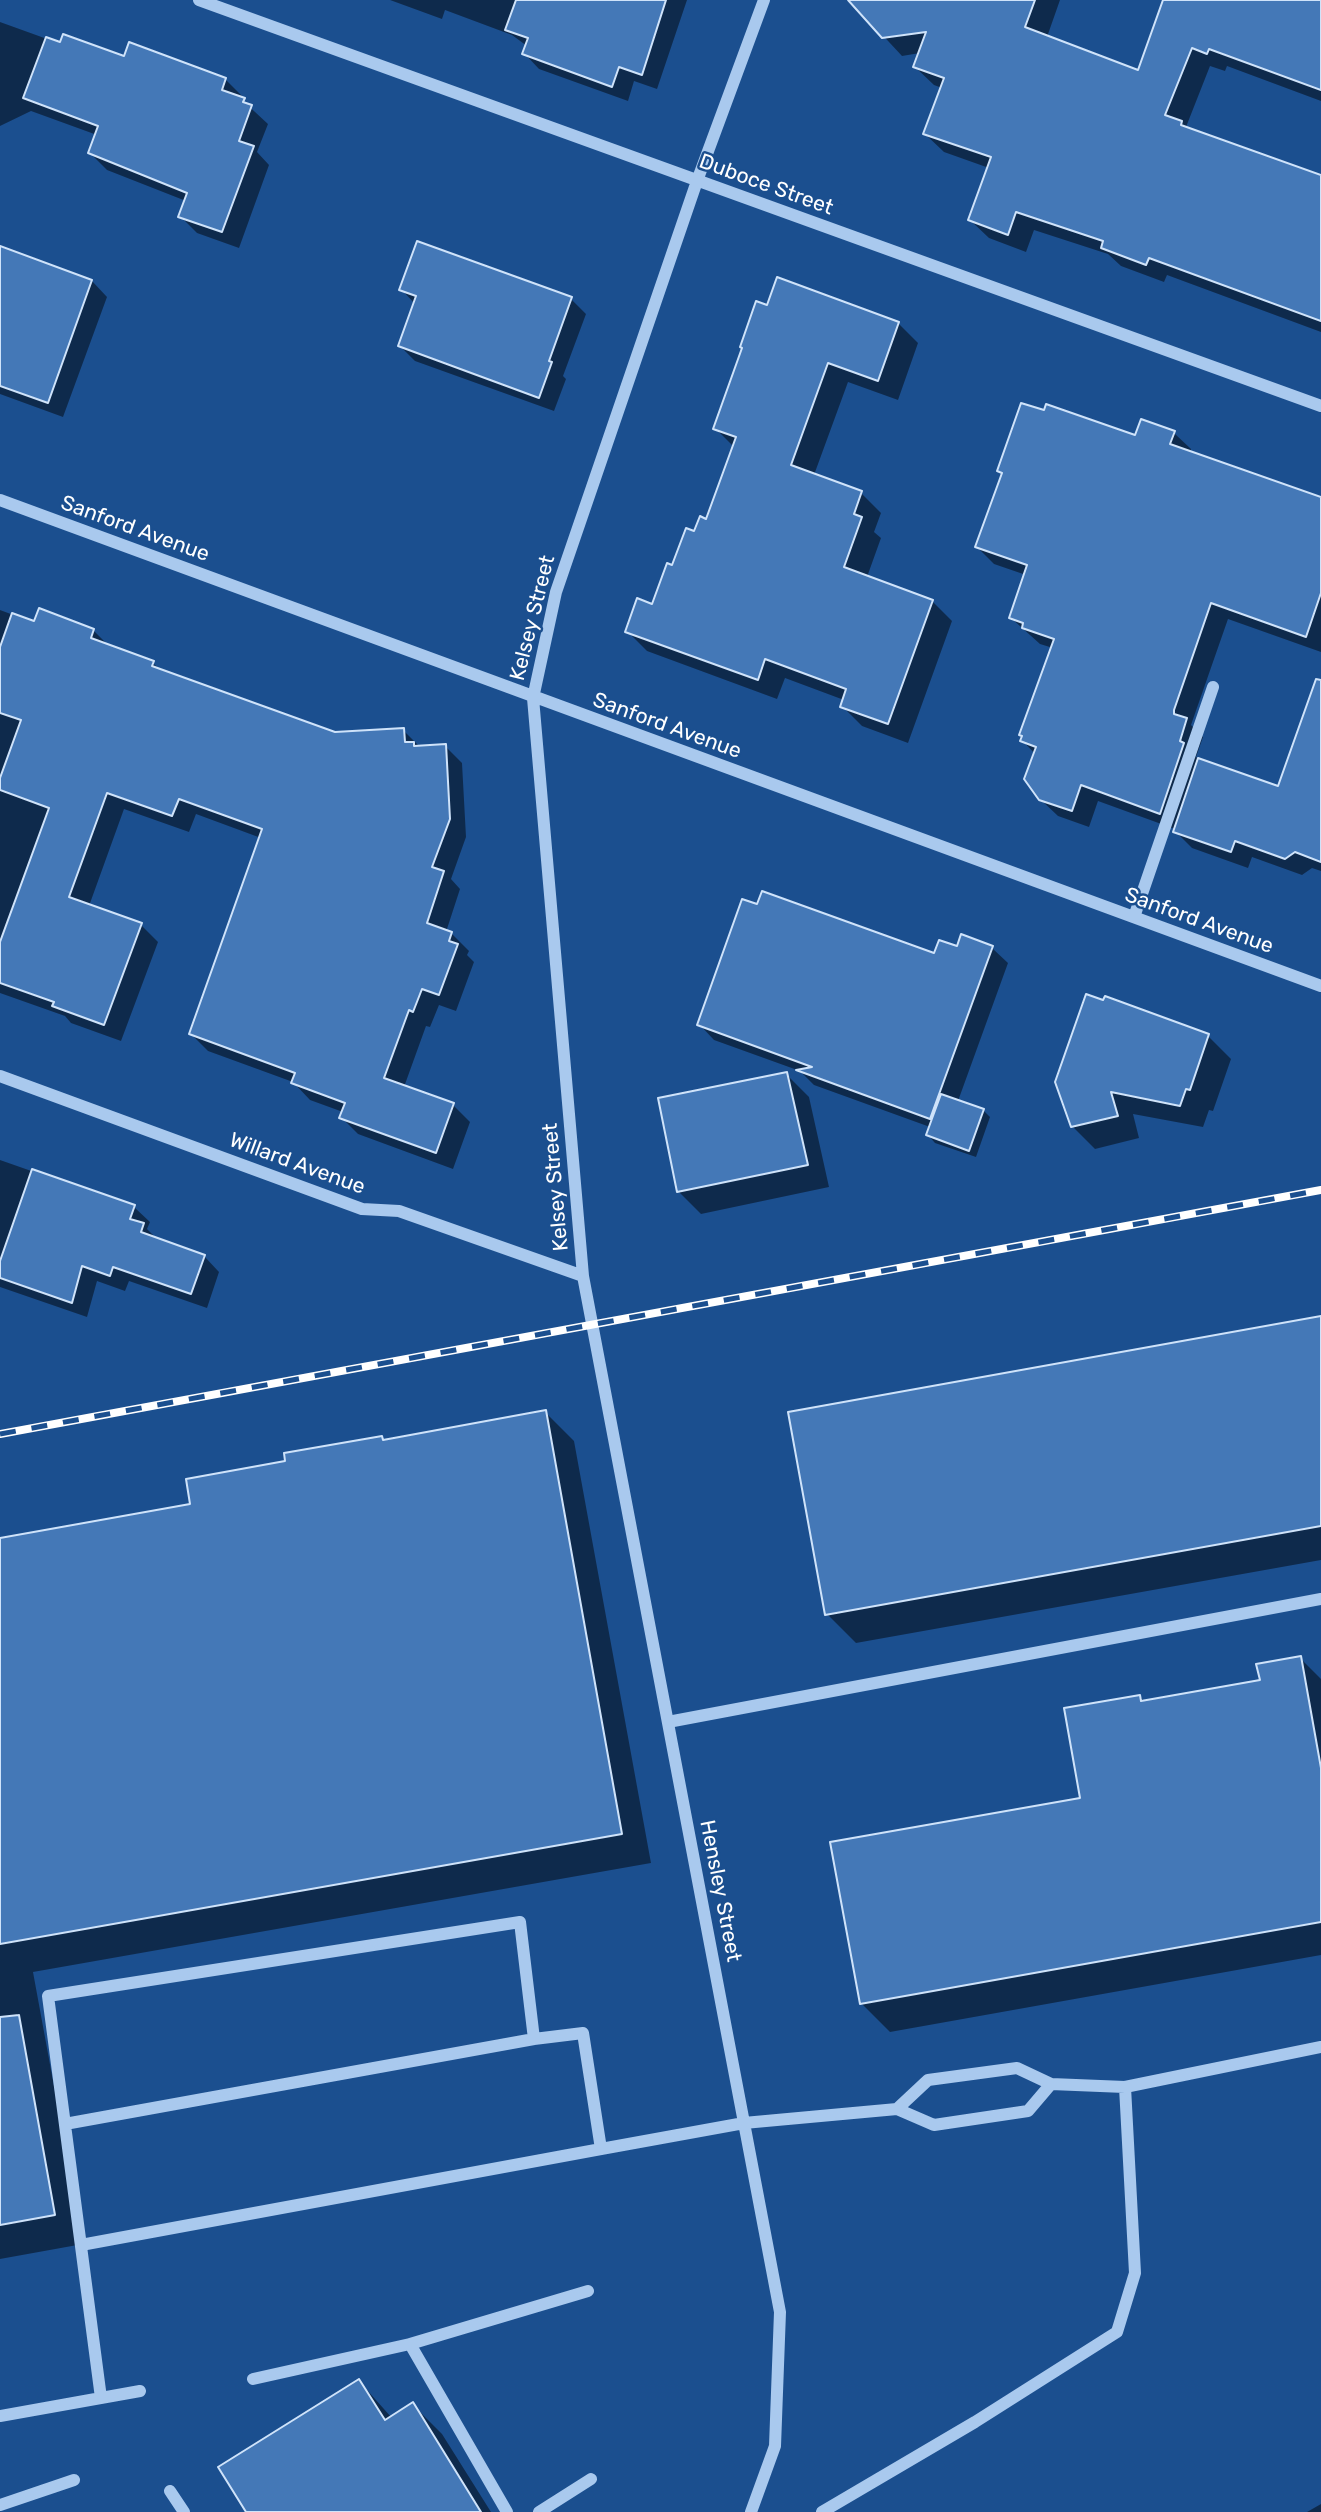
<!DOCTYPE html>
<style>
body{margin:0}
canvas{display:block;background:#1b4f8f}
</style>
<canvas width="1321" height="2512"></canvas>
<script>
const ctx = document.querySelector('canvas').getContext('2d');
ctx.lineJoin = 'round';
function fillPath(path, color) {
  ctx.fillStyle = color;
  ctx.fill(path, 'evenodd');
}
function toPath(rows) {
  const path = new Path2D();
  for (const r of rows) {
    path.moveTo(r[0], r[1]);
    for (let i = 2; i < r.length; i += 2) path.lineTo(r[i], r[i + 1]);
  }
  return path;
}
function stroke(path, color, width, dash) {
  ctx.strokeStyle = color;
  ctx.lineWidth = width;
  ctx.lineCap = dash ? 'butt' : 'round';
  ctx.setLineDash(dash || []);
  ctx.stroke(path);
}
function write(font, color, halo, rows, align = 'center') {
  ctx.font = font + ' Rubik,sans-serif';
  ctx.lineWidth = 5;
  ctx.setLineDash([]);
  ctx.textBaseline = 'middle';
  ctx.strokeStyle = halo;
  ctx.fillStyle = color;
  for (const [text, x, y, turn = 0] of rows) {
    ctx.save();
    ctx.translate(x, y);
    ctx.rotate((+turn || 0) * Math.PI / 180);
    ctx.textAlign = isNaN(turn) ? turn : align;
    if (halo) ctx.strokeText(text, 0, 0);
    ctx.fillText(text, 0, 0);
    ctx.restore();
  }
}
const shadow = toPath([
 [390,0,687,0,657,89,634,81,628,101,539,69,524,53,527,46,512,35,445,10,442,19],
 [850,0,1060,0,1047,37,1139,72,1165,0,1321,0,1321,101,1227,66,1225,71,1210,66,1186,127,1321,177,1321,332,1167,275,1164,282,1121,266,1108,254,1034,230,1026,252,989,238,970,220,989,168,944,152,925,134,942,88,934,85,915,67,920,53,902,56],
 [0,22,61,44,225,79,242,96,241,99,268,124,257,152,269,165,239,248,197,233,180,216,186,201,107,170,90,153,97,135,31,111,0,126],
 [418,243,571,299,586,314,563,376,566,379,554,411,415,361,400,346,415,304,401,289],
 [30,259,92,281,107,297,63,417,0,394,0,291],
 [768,307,898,323,918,343,898,400,848,382,814,475,861,493,881,513,874,532,881,538,867,577,932,601,952,621,908,743,862,726,842,706,844,700,785,678,777,699,647,651,627,631,653,606,674,567,695,533,707,521,734,447,715,428],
 [1174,433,1191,449,1190,453,1321,499,1321,652,1228,619,1191,725,1203,737,1196,757,1200,761,1279,789,1321,686,1321,871,1312,868,1302,875,1252,857,1248,868,1192,848,1175,831,1175,829,1098,801,1089,827,1058,816,1040,799,1035,754,1022,740,1053,648,1040,644,1011,618,1026,575,994,564,977,547,1003,475,999,471,1136,437],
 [0,610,35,623,93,630,111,648,153,663,160,670,335,733,403,730,420,747,445,746,462,763,466,837,451,879,460,889,446,932,452,934,469,951,467,955,474,962,456,1011,439,1005,430,1027,426,1026,404,1087,453,1105,470,1122,453,1169,358,1134,341,1117,343,1112,310,1100,293,1082,208,1051,191,1034,261,838,196,814,189,832,124,809,89,906,141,925,158,942,121,1041,71,1023,65,1016,0,993],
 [992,948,1008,963,958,1101,983,1110,990,1117,976,1157,935,1143,928,1135,930,1127,814,1085,800,1071,714,1040,699,1024,958,949],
 [1106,998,1208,1036,1231,1059,1213,1111,1209,1110,1203,1127,1133,1114,1139,1138,1095,1149,1072,1126],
 [786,1074,809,1097,829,1187,701,1214,678,1191],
 [0,1160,134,1207,150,1222,147,1229,159,1241,204,1256,219,1272,207,1308,129,1281,125,1291,97,1281,87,1317,0,1287],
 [1321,1318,1321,1560,856,1643,827,1614],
 [545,1412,574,1441,651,1863,33,1972,83,2244,0,2259,0,1540,192,1506,381,1438,384,1441],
 [1300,1658,1321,1679,1321,1955,890,2032,861,2003,1082,1799,1140,1697,1145,1702,1262,1681],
 [359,2381,392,2418,413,2405,442,2434,491,2512,248,2512],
 [1321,2504,1321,2512,1307,2512]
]);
const building = toPath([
 [516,0,666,0,642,75,619,67,612,87,522,54,528,38,505,30,516,0],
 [848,0,1035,0,1025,27,1138,70,1163,0,1321,0,1321,90,1209,49,1207,54,1192,48,1165,115,1182,121,1181,125,1321,175,1321,321,1149,258,1146,265,1101,248,1103,241,1016,212,1008,235,968,220,991,157,923,134,944,78,913,67,926,32,882,38,848,0],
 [63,34,124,56,129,42,226,78,222,90,245,98,243,102,252,105,239,141,254,146,222,232,178,217,187,193,88,153,98,126,23,98,46,37,60,42,63,34],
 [417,241,572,297,549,361,552,362,539,398,398,346,416,296,399,290,417,241],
 [0,246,92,280,48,403,0,386,0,246],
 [777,277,899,322,878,381,828,363,791,465,862,491,854,514,862,517,844,567,933,600,888,724,840,707,846,689,765,659,758,680,625,632,637,598,652,604,667,563,672,565,686,528,694,531,700,516,706,519,736,437,713,429,742,348,740,347,756,301,767,305,777,277],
 [1021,403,1044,410,1046,404,1135,435,1141,419,1175,431,1170,444,1321,497,1321,593,1306,637,1211,603,1174,710,1174,714,1187,718,1180,741,1184,743,1160,814,1081,785,1072,811,1039,800,1024,779,1036,747,1020,741,1022,736,1019,735,1054,639,1022,628,1023,623,1009,618,1027,565,975,547,1002,473,997,471,1021,403],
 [39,608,94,629,91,638,154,661,152,666,335,732,404,728,405,742,414,742,414,746,446,744,450,819,432,867,444,871,427,923,452,932,449,941,458,944,439,995,422,989,413,1012,409,1010,384,1078,454,1103,436,1153,339,1118,345,1103,291,1083,295,1073,189,1034,262,829,179,799,172,816,107,793,69,897,142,923,104,1025,52,1006,54,1002,0,983,0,942,49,808,0,790,0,778,21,720,0,713,0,647,12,613,34,621,39,608],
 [1316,679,1321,680,1321,862,1295,852,1285,859,1235,841,1231,852,1173,832,1198,758,1278,786,1316,679],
 [762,891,934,953,939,940,957,946,961,934,993,946,930,1119,796,1070,812,1067,697,1025,742,899,757,904,762,891],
 [1086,994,1103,1000,1105,996,1209,1034,1190,1090,1186,1089,1180,1106,1111,1092,1118,1116,1071,1127,1055,1082,1086,994],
 [787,1072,808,1165,677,1192,658,1098,787,1072],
 [941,1094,984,1109,969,1151,926,1135,941,1094],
 [32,1169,135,1205,130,1219,144,1223,141,1232,205,1255,191,1294,113,1267,110,1276,82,1266,72,1303,0,1278,0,1261,32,1169],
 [1321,1316,1321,1526,825,1615,788,1412,1321,1316],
 [546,1410,622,1834,0,1944,0,1538,190,1504,186,1479,285,1461,284,1453,382,1436,383,1440,546,1410],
 [1301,1656,1321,1768,1321,1922,860,2004,830,1842,1080,1798,1064,1708,1140,1695,1141,1701,1260,1680,1256,1664,1301,1656],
 [19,2015,55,2215,0,2225,0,2017,19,2015],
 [359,2379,385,2420,413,2402,481,2512,246,2512,218,2467,359,2379]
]);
const minor = toPath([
 [199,0,1321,406],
 [0,500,1321,986],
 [1134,917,1213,687],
 [0,1076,362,1209,399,1211,583,1276],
 [668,1722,1321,1599],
 [1051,2084,1125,2087,1321,2047],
 [65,2124,534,2039],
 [601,2149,744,2123,897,2109,934,2125,1028,2111,1051,2084,1017,2068,928,2080,897,2109],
 [81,2245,601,2149,583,2033,534,2039,520,1922,48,1996,101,2398],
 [253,2379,410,2344],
 [0,2416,140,2391],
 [170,2491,184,2512],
 [0,2505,74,2480],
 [507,2512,410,2344,588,2291],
 [539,2512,591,2479],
 [751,2512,775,2446,780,2312,583,1276,533,698,556,592,697,181,764,0],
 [822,2512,975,2422,1117,2332,1135,2273,1125,2087]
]);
const rail = toPath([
 [0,1434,1321,1190]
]);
const streetNames = [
 ["Duboce Street",766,185,20],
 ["Sanford Avenue",135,529,20],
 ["Kelsey Street",533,618,-76],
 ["Sanford Avenue",667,726,20],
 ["Sanford Avenue",1199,921,20],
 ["Willard Avenue",297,1164,20],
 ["Kelsey Street",556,1187,-95],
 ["Hensley Street",720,1891,79]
];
fillPath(shadow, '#0007');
fillPath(building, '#4478b7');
stroke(building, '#cfe3fa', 2);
stroke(minor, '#a9c9ee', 12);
stroke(rail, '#fff', 8);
stroke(rail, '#1b4f8f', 5, [16]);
write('21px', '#fff', '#1b4f8f', streetNames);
</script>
